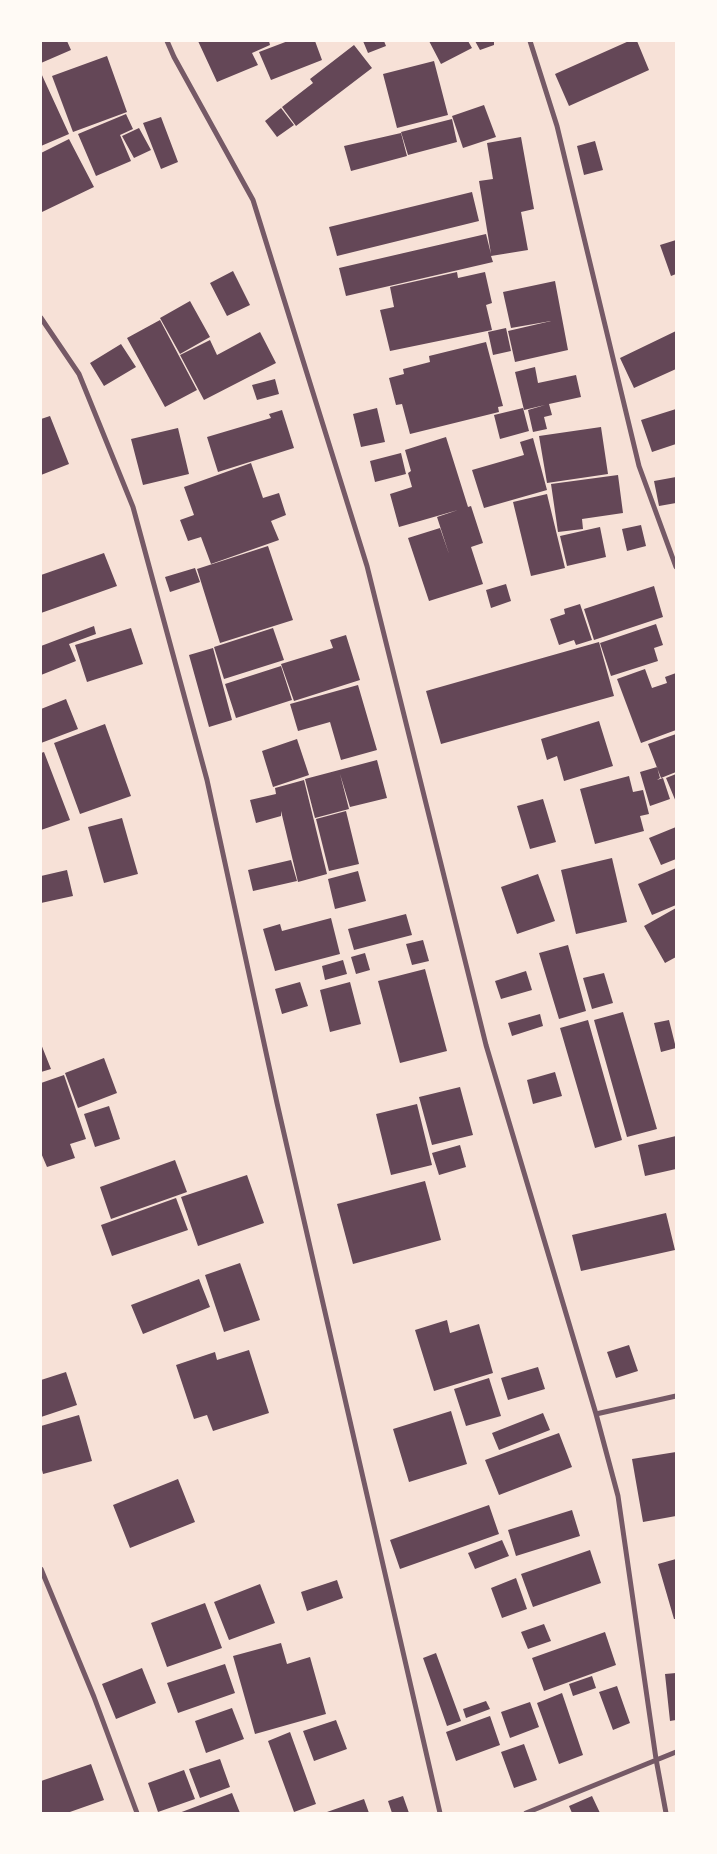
<!DOCTYPE html>
<style>
body{margin:0}
#map{position:relative;width:717px;height:1854px;overflow:hidden;background:#f7e1d7;font-family:Quicksand,sans-serif}
canvas{display:block}
.frame{position:absolute;inset:0;border:42px solid #fffaf5;pointer-events:none}
</style>
<div id="map">
<canvas width="717" height="1854"></canvas>
<div class="frame"></div>
</div>
<script>
const ctx = document.querySelector('canvas').getContext('2d');
ctx.lineJoin = 'round';
function fillPath(path, color) {
  ctx.fillStyle = color;
  ctx.fill(path, 'evenodd');
}
function toPath(rows) {
  const path = new Path2D();
  for (const r of rows) {
    path.moveTo(r[0], r[1]);
    for (let i = 2; i < r.length; i += 2) path.lineTo(r[i], r[i + 1]);
  }
  return path;
}
function stroke(path, color, width, dash) {
  ctx.strokeStyle = color;
  ctx.lineWidth = width;
  ctx.lineCap = dash ? 'butt' : 'round';
  ctx.setLineDash(dash || []);
  ctx.stroke(path);
}
const building = toPath([
 [41,41,67,41,71,50,41,63],
 [198,41,269,41,270,45,252,53,258,65,217,82],
 [288,41,315,41,322,60,271,80,259,52],
 [363,41,384,41,386,46,368,53],
 [429,41,468,41,472,48,441,64],
 [475,41,494,41,494,45,480,50],
 [629,41,637,41,649,70,569,106,555,74],
 [354,45,372,68,296,126,282,107,313,83,310,79],
 [107,56,127,112,73,132,52,76],
 [434,61,448,115,397,128,383,74],
 [41,73,69,134,41,146],
 [484,105,496,137,463,148,452,116],
 [281,108,294,125,277,137,265,121],
 [126,114,133,129,120,135,131,161,96,176,78,134],
 [161,117,178,162,161,169,143,123],
 [452,119,457,142,408,155,401,132],
 [139,128,151,150,134,158,122,136],
 [401,133,407,156,351,171,344,146],
 [521,137,534,209,521,212,528,250,491,256,493,262,346,296,339,268,486,234,491,254,479,181,493,179,487,143],
 [69,139,94,187,42,212,41,153],
 [595,141,603,170,584,175,577,146],
 [472,192,479,221,337,256,329,227],
 [676,240,676,274,671,276,660,245],
 [233,271,250,305,227,316,210,283],
 [457,272,458,278,485,272,492,303,486,305,492,330,390,351,380,310,394,307,390,287],
 [555,281,568,350,515,362,508,331,551,321,511,328,503,292],
 [190,301,210,337,180,354,160,318],
 [160,320,197,390,165,407,127,338],
 [506,328,511,351,493,355,488,332],
 [676,331,676,369,634,388,620,358],
 [260,332,276,363,204,400,180,355,210,340,217,355],
 [486,342,503,406,498,407,499,412,410,434,402,404,396,405,389,378,404,374,403,369,430,362,429,356],
 [121,344,136,367,104,386,90,363],
 [535,367,538,383,576,375,581,397,549,404,552,415,544,417,547,429,533,432,528,410,545,405,524,410,515,372],
 [275,379,279,394,257,400,252,385],
 [377,408,385,442,361,447,353,414],
 [523,408,529,431,500,439,494,415],
 [676,409,676,444,652,452,641,420],
 [282,410,294,448,218,472,207,437,271,418,269,414],
 [50,416,69,464,41,475,41,419],
 [601,427,608,474,547,483,539,436],
 [178,428,189,474,143,485,131,439],
 [446,437,468,507,471,506,483,543,471,547,483,584,429,601,408,538,440,528,449,554,437,517,458,510,399,527,390,494,412,487,408,473,411,471,405,450],
 [533,438,547,490,484,508,472,470,524,455,520,442],
 [401,453,406,474,375,482,370,461],
 [251,463,263,498,279,493,286,515,271,521,279,540,211,564,201,537,188,541,180,520,194,515,184,487],
 [618,475,623,513,582,519,583,529,558,532,551,484],
 [676,477,676,503,659,506,654,481],
 [547,494,565,568,531,576,513,502],
 [641,525,646,546,627,551,622,529],
 [600,527,606,557,567,566,560,536],
 [268,546,293,620,220,643,197,569],
 [104,553,117,586,41,613,41,575],
 [195,568,200,582,170,592,165,577],
 [506,584,511,601,491,608,486,590],
 [654,586,663,617,594,640,584,609],
 [580,604,592,640,576,645,574,640,559,645,550,619,565,614,564,609],
 [656,624,663,645,654,648,658,661,611,676,600,643],
 [94,626,96,634,69,644,76,661,41,675,41,646],
 [131,628,143,664,87,682,75,645],
 [273,628,284,660,224,679,214,647],
 [346,635,360,680,294,701,281,664,333,648,330,640],
 [599,642,614,696,441,744,426,691],
 [213,648,232,720,209,727,189,655],
 [281,666,292,700,236,718,225,684],
 [645,669,652,688,667,683,665,677,676,673,676,730,641,743,617,679],
 [358,685,377,750,341,760,330,722,298,731,290,704],
 [66,699,78,729,41,743,41,709],
 [599,721,613,766,564,781,557,756,547,760,541,739],
 [105,724,131,796,80,814,54,743],
 [676,734,676,772,661,778,648,744],
 [297,739,309,775,273,787,262,751],
 [44,752,70,820,41,830,41,753],
 [377,760,387,798,350,807,340,774,349,809,315,818,305,779],
 [657,767,660,778,657,780,663,778,670,799,650,806,640,772],
 [676,774,676,802,666,778],
 [629,776,633,792,643,790,649,814,640,816,644,831,595,844,580,789],
 [304,780,327,874,298,882,281,811,281,816,256,823,250,800,276,794,275,788],
 [543,799,556,842,530,849,517,806],
 [346,811,359,864,329,871,316,819],
 [122,818,138,874,104,883,88,827],
 [676,827,676,859,661,865,649,838],
 [612,858,627,922,576,934,561,870],
 [291,860,297,881,253,891,248,870],
 [676,868,676,905,652,915,638,884],
 [67,870,73,896,41,903,41,876],
 [358,871,366,901,335,909,328,879],
 [538,874,555,921,517,934,501,887],
 [676,908,676,957,665,963,644,926],
 [406,914,412,935,354,950,348,929],
 [331,918,340,954,275,971,263,929,280,924,282,931],
 [423,940,429,961,412,965,406,944],
 [568,945,586,1011,559,1019,539,953],
 [365,953,370,970,356,974,351,957],
 [343,960,347,974,325,980,322,966],
 [425,969,447,1051,400,1063,378,981],
 [526,971,532,990,501,999,495,981],
 [604,973,613,1003,592,1009,583,978],
 [300,982,308,1006,282,1014,275,989],
 [350,982,361,1024,330,1032,320,990],
 [623,1012,657,1129,627,1137,594,1020],
 [540,1014,543,1026,512,1036,508,1023],
 [588,1020,622,1140,595,1148,560,1028],
 [669,1020,676,1048,661,1052,654,1023],
 [41,1044,51,1069,41,1072],
 [104,1058,117,1093,78,1108,65,1073],
 [555,1072,562,1096,533,1104,527,1080],
 [64,1075,86,1139,70,1144,75,1158,47,1167,41,1153,41,1083],
 [460,1087,473,1135,432,1145,419,1097],
 [417,1104,432,1165,391,1175,376,1114],
 [109,1106,120,1139,95,1147,84,1114],
 [676,1136,676,1169,645,1176,638,1145],
 [460,1145,466,1167,439,1175,432,1153],
 [175,1160,187,1192,111,1219,100,1187],
 [247,1175,264,1223,198,1246,181,1197],
 [425,1181,441,1240,353,1264,337,1204],
 [176,1198,188,1230,112,1256,101,1225],
 [666,1213,675,1250,581,1271,572,1235],
 [240,1263,260,1320,224,1332,205,1275],
 [199,1279,210,1307,143,1334,131,1305],
 [447,1320,450,1333,479,1324,493,1373,434,1391,415,1330],
 [629,1345,638,1371,616,1378,607,1352],
 [249,1350,269,1413,213,1431,207,1415,194,1419,176,1365,215,1352,217,1360],
 [538,1367,545,1389,508,1400,501,1378],
 [66,1372,77,1405,41,1417,41,1380],
 [489,1378,501,1416,466,1426,454,1389],
 [451,1411,467,1464,409,1482,393,1429],
 [543,1413,550,1430,499,1450,492,1433],
 [79,1415,92,1461,43,1474,41,1466,41,1426],
 [559,1433,572,1467,499,1495,485,1460],
 [676,1452,676,1516,643,1522,632,1459],
 [178,1479,195,1522,130,1548,113,1505],
 [489,1505,499,1534,400,1569,390,1540],
 [572,1510,580,1536,516,1556,508,1530],
 [502,1540,509,1556,475,1569,468,1553],
 [590,1550,601,1583,533,1607,521,1574],
 [676,1559,676,1619,674,1619,658,1564],
 [516,1578,527,1609,502,1618,491,1588],
 [337,1580,343,1598,307,1611,301,1592],
 [260,1584,275,1623,229,1640,214,1602],
 [205,1603,222,1648,167,1667,151,1623],
 [544,1624,551,1641,528,1649,521,1632],
 [605,1632,616,1665,544,1691,532,1658],
 [281,1643,287,1664,310,1657,326,1714,255,1734,233,1656],
 [436,1653,461,1721,447,1726,423,1658],
 [225,1664,235,1693,178,1713,167,1683],
 [142,1668,156,1703,116,1719,102,1684],
 [676,1673,676,1720,670,1721,665,1674],
 [592,1676,596,1688,573,1696,569,1684],
 [617,1686,630,1723,613,1730,599,1692],
 [562,1693,583,1755,559,1764,537,1703],
 [486,1701,490,1709,466,1718,463,1709],
 [530,1702,539,1727,510,1738,501,1712],
 [232,1708,244,1739,206,1753,195,1721],
 [490,1716,500,1745,456,1761,446,1732],
 [336,1720,347,1749,314,1761,303,1731],
 [290,1732,316,1804,294,1812,268,1741],
 [524,1744,537,1780,514,1788,501,1752],
 [220,1759,230,1787,200,1798,189,1769],
 [91,1764,104,1800,67,1813,41,1813,41,1781],
 [184,1770,195,1799,158,1812,148,1783],
 [232,1793,240,1813,179,1813],
 [403,1796,409,1813,392,1813,388,1801],
 [592,1796,600,1813,572,1813,569,1806],
 [364,1799,369,1813,327,1813,327,1812]
]);
const minor = toPath([
 [167,41,174,57,253,200,367,566,486,1045,596,1414,618,1496,656,1759,666,1813],
 [530,41,557,126,639,466,676,567],
 [41,318,79,374,133,507,207,780,277,1103,440,1813],
 [596,1414,676,1396],
 [41,1569,94,1697,137,1813],
 [526,1813,676,1752]
]);
fillPath(building, '#644757');
stroke(minor, '#755966', 5);
</script>
